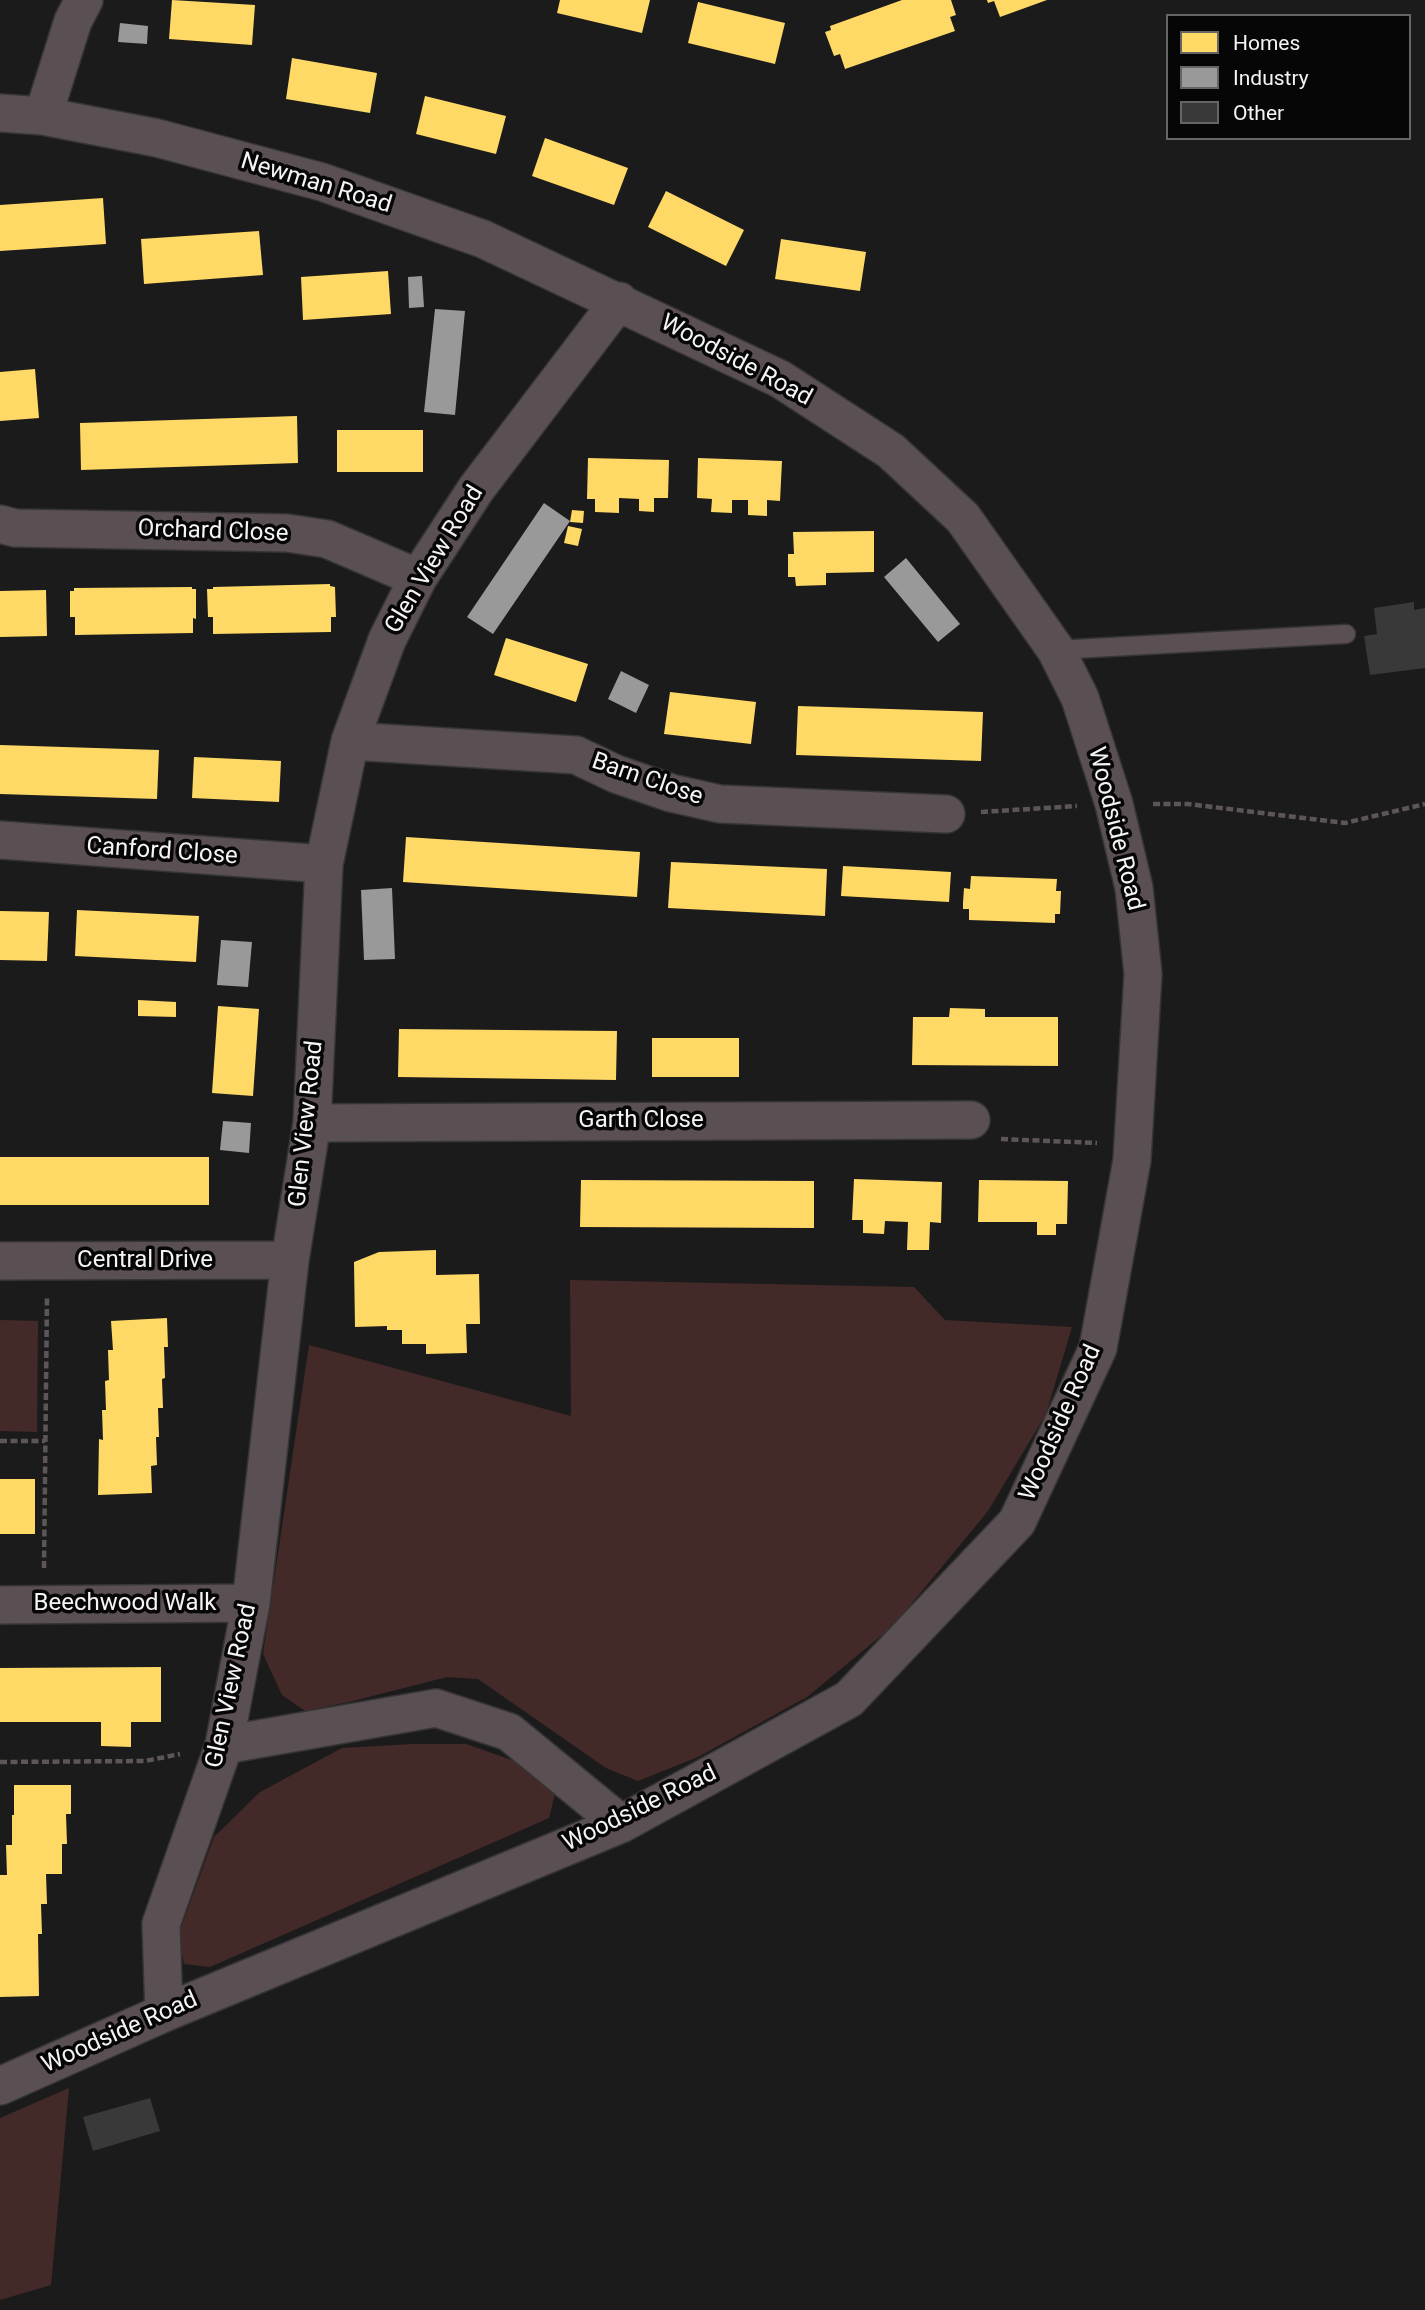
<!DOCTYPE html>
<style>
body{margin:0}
#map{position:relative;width:1425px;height:2310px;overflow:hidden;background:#1c1b1c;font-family:Roboto,sans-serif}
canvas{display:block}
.legend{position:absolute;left:1166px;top:14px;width:245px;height:126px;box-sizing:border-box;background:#070606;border:2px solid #666565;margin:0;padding:9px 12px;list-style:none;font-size:21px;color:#f5f3f4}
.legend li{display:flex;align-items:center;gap:14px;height:35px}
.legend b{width:35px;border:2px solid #666565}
</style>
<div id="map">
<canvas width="1425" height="2310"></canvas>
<ul class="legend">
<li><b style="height:19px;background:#ffd966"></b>Homes</li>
<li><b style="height:19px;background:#999"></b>Industry</li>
<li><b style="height:19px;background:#3a393a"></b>Other</li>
</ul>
</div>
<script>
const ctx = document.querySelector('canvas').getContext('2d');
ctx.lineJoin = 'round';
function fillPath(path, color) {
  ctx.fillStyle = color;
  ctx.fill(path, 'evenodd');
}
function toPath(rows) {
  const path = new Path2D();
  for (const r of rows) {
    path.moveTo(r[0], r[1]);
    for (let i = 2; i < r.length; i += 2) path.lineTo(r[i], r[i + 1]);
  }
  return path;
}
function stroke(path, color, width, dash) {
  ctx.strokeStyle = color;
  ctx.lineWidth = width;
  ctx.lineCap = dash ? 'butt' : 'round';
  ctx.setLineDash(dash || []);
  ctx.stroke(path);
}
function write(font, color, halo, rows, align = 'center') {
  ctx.font = font + ' Roboto,sans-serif';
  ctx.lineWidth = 7;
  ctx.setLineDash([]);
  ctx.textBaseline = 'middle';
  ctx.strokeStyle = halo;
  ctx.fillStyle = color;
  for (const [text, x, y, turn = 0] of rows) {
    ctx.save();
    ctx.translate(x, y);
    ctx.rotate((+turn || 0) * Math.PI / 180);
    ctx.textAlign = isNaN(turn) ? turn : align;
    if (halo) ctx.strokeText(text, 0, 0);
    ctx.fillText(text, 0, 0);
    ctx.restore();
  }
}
const green = toPath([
 [570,1280,914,1287,945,1320,1072,1327,1046,1414,988,1511,894,1625,807,1697,698,1757,638,1781,606,1768,478,1679,447,1677,349,1702,305,1711,282,1695,263,1654,309,1345,571,1416],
 [0,1320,38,1321,37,1432,0,1431],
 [413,1744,466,1744,526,1765,555,1794,549,1818,210,1967,184,1964,178,1936,214,1837,260,1792,342,1748],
 [69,2088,51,2285,0,2300,0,2118]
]);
const homes = toPath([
 [172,0,255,5,252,45,169,39],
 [560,0,650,0,642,33,557,13],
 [902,0,951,0,956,15,950,17,955,31,845,69,840,54,834,56,825,32,831,30,830,26],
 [987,0,1047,0,1000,17,994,1,988,3],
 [698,2,785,23,775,64,688,43],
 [292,58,377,73,370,113,286,99],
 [425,96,506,116,496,154,416,134],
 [545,138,628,168,614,205,532,176],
 [666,191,744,230,726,266,648,227],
 [103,198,106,244,0,251,0,205],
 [259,231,263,275,144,284,141,239],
 [781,239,866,252,860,291,775,279],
 [388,271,391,314,303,320,301,277],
 [35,369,39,418,0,421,0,372],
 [297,416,298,463,81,470,80,423],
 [337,430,423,430,423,472,337,472],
 [588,458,669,460,668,498,654,498,654,512,639,511,639,499,619,498,619,513,595,512,595,499,587,499],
 [698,458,782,461,780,501,767,500,767,516,748,515,748,500,732,500,732,513,711,512,712,499,697,498],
 [572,510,584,511,583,523,570,522],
 [568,526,582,529,578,546,564,543],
 [874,531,874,572,826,573,826,585,796,586,795,577,788,577,788,554,794,554,793,532],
 [330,584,330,586,335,587,336,617,331,617,331,632,213,634,213,617,208,617,207,589,213,589,213,587],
 [192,587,192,589,196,589,196,619,193,618,193,633,75,635,75,617,70,617,70,591,74,591,74,588],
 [46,590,47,636,0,637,0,591],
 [506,638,588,664,576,702,494,675],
 [670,692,756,702,751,744,664,734],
 [798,706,983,712,981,761,796,755],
 [0,745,159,750,157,799,0,794],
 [194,757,281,761,279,802,192,798],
 [406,837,640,852,637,897,403,882],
 [671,862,827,869,825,916,668,908],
 [843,866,951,872,949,902,841,896],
 [971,876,1057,879,1056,891,1061,891,1060,914,1055,914,1055,923,969,920,969,909,963,909,963,903,964,888,970,889],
 [77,910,199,916,196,962,75,956],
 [0,911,49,912,47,961,0,960],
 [138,1000,176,1002,176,1017,138,1016],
 [218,1006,259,1009,253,1096,212,1093],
 [950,1008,985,1009,985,1017,1058,1017,1058,1066,912,1065,913,1017,949,1017],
 [399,1029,617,1031,616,1080,398,1077],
 [652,1038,739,1038,739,1077,652,1077],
 [0,1157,209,1157,209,1205,0,1205],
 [854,1179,942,1182,941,1223,930,1222,929,1250,907,1250,908,1222,885,1221,884,1234,863,1233,863,1220,852,1220],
 [581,1180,814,1181,814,1228,580,1227],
 [979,1180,1068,1181,1067,1224,1056,1224,1056,1235,1037,1235,1037,1222,978,1222],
 [436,1250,436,1275,479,1274,480,1324,466,1324,467,1353,426,1354,426,1344,402,1344,402,1330,387,1330,387,1326,355,1327,354,1262,379,1252],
 [167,1318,168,1347,164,1347,165,1378,162,1379,163,1408,158,1408,159,1437,156,1437,157,1465,151,1466,152,1493,98,1495,99,1439,103,1440,102,1410,106,1410,105,1381,109,1380,108,1350,113,1350,111,1321],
 [0,1479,35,1479,35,1534,0,1534],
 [161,1667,161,1722,131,1722,131,1747,101,1746,101,1722,0,1722,0,1668],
 [14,1785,71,1785,71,1814,66,1814,67,1844,62,1844,62,1874,46,1874,47,1904,41,1904,42,1934,38,1934,39,1996,0,1997,0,1875,7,1875,6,1845,12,1845,12,1815,14,1815]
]);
const industry = toPath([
 [120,23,148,26,147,44,118,42],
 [422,276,424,307,409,308,408,277],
 [435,309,465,311,455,415,424,412],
 [544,503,570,521,493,634,467,617],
 [906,558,960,624,938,642,884,577],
 [621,671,649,685,636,713,608,699],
 [392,888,395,959,364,960,361,890],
 [221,940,252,942,248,987,217,985],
 [223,1121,251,1123,249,1153,220,1150]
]);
const building = toPath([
 [1414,602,1414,610,1425,608,1425,668,1370,675,1364,636,1377,634,1374,608],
 [150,2098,160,2131,93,2151,83,2117]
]);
const path = toPath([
 [1153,804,1188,804,1345,823,1425,804],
 [981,812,1077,806],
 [1001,1139,1097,1143],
 [0,1441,45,1441],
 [44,1568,47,1297],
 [0,1762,145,1761,180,1754]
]);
const service = toPath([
 [1056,650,1346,634]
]);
const minor = toPath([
 [0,113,43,116,157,138,322,182,483,239,780,379,891,451,963,518,1056,650,1080,698,1114,804,1134,888,1143,974,1132,1160,1098,1348,1017,1522,849,1699,621,1824,164,2013,0,2086],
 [43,116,73,21,84,0],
 [0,524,15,528,287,533,327,539,418,578],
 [350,741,576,755,616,774,671,793,720,804,946,814],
 [0,840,324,864],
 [312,1123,971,1120],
 [0,1261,290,1260],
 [0,1605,251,1603],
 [224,1745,436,1708,509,1732,621,1824],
 [164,2013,161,1924,224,1745,251,1603,290,1260,312,1123,324,864,350,741,387,640,418,578,476,489,619,301]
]);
const streetNames = [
 ["Newman Road",316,184,17],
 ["Woodside Road",736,361,28],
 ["Orchard Close",213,532,2],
 ["Glen View Road",435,560,-59],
 ["Barn Close",647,780,19],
 ["Woodside Road",1115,829,76],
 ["Canford Close",162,852,4],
 ["Garth Close",641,1121],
 ["Glen View Road",307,1124,-84],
 ["Central Drive",145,1261],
 ["Woodside Road",1061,1423,-66],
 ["Beechwood Walk",125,1604],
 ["Glen View Road",232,1686,-78],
 ["Woodside Road",640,1809,-26],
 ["Woodside Road",120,2033,-24]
];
fillPath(green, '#432a28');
fillPath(homes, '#ffd966');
fillPath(industry, '#999');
fillPath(building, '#3a393a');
stroke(service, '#363536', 21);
stroke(minor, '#363536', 40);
stroke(path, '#5c5658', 4.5, [7, 3.5]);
stroke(service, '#5a4f52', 18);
stroke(minor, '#5a4f52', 37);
write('24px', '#f5f3f4', '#070606', streetNames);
</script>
